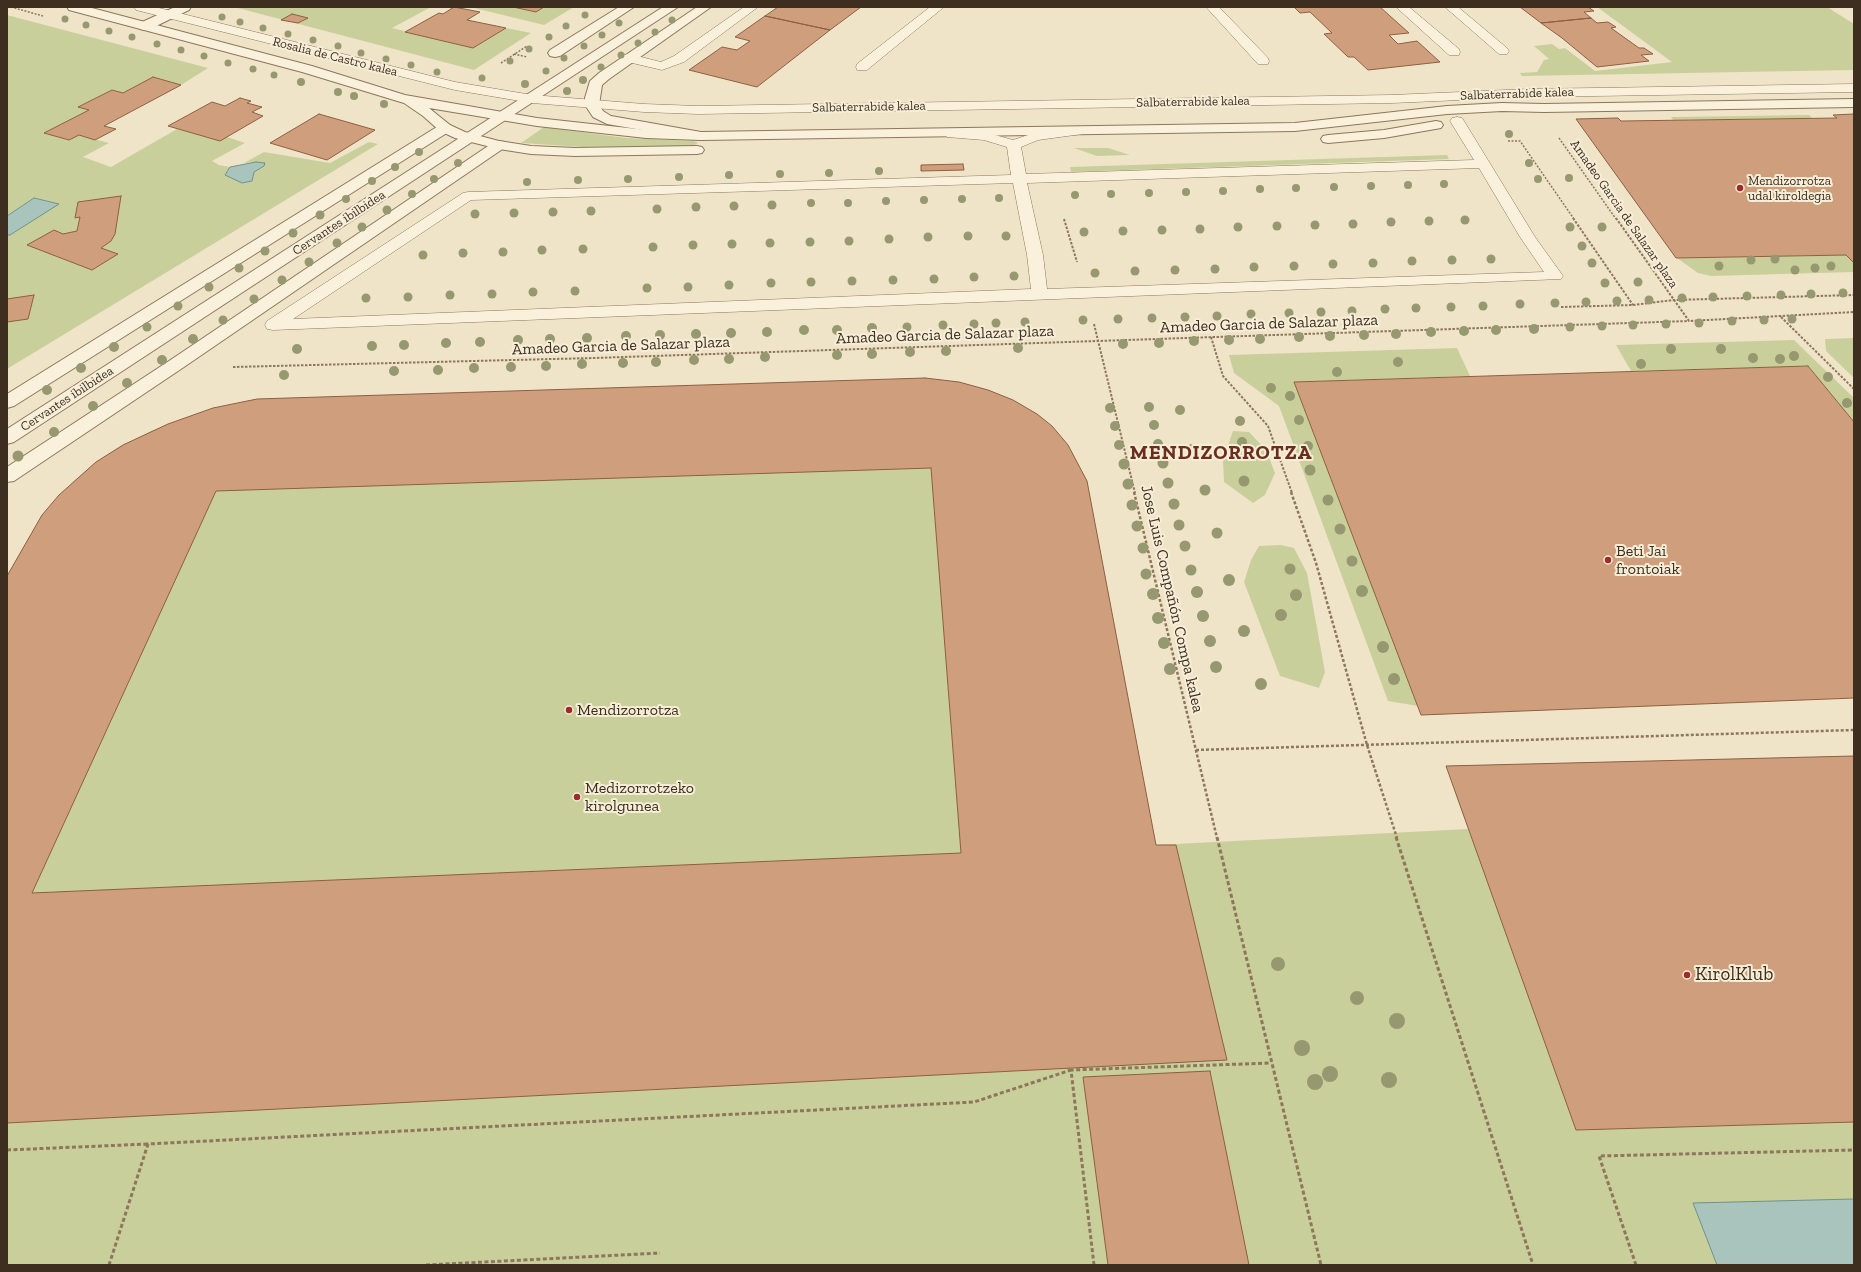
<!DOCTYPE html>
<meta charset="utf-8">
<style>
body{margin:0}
#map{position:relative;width:1861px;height:1272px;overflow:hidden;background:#f0e4c8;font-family:"Zilla Slab",serif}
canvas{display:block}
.frame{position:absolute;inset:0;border:8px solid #3d2e20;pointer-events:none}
</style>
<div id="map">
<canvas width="1861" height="1272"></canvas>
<div class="frame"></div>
</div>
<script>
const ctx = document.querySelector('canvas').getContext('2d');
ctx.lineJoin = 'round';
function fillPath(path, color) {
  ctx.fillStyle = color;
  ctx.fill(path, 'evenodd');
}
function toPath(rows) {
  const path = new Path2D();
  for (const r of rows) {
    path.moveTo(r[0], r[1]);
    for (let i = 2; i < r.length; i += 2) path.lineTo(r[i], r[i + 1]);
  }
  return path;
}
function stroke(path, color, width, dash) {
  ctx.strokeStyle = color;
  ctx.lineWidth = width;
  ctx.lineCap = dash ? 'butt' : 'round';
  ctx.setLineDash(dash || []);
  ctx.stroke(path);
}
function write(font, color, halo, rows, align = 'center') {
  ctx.font = font + ' "Zilla Slab",serif';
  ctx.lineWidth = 4;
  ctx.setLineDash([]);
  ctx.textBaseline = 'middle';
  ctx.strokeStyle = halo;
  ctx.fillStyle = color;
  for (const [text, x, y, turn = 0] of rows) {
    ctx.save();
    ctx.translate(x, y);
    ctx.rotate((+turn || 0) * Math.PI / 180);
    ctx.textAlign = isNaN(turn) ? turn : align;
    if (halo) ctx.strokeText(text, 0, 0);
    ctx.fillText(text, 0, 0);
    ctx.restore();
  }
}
const green = toPath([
 [234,7,431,7,392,28,473,48,506,28,531,33,474,70],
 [470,7,513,7,536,12,544,7,574,7,544,25],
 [1597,7,1827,7,1854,24,1854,70,1522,76,1520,73,1537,72,1544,60,1549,59,1534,46,1552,44,1559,49,1565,48,1595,71,1672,62],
 [7,15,208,68,181,85,153,77,123,93,112,90,79,106,89,110,44,133,68,140,79,135,109,143,83,157,111,167,177,129,227,137,245,143,212,161,219,165,230,167,225,175,254,172,264,166,256,162,244,163,264,152,330,163,369,142,378,144,7,369,7,235,10,235,58,204,34,198,7,216],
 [1809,115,1812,118,1673,120,1671,117],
 [544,127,626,138,694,141,698,143,693,146,583,147,521,143],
 [1074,148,1108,148,1130,155,1097,156],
 [1447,155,1449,159,1071,172,1070,167],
 [1846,255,1854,263,1854,272,1711,276,1698,273,1677,258],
 [1854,338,1854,378,1826,351,1825,339],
 [1794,340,1854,398,1854,422,1808,366,1631,371,1616,345],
 [1457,348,1470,376,1294,382,1418,706,1388,701,1279,406,1234,373,1229,355],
 [959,382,988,390,1013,400,1037,414,1052,426,1068,445,1087,481,1156,845,1468,829,1446,766,1854,756,1854,1265,7,1265,7,576,42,515,75,480,96,462,123,445,151,431,213,408,257,399],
 [1233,431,1249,432,1266,450,1275,473,1265,495,1253,503,1224,482,1223,460],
 [1281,545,1294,548,1307,573,1325,672,1319,688,1280,676,1244,582,1251,560,1259,546]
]);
const water = toPath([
 [256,162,265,163,264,166,254,172,252,181,242,183,225,175,230,167,256,162],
 [34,198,59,204,10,235,7,235,7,216,34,198],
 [1854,1199,1854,1265,1717,1265,1693,1203,1854,1199]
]);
const building = toPath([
 [454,7,480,12,467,20,506,28,473,48,405,32,439,13,443,14,454,7],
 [513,7,544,7,536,12,513,7],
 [778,7,861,7,830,30,765,16,778,7],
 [1294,7,1380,7,1409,33,1389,35,1398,44,1417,41,1440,62,1368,70,1354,57,1348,57,1324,34,1332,33,1310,12,1300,13,1294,7],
 [1520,7,1588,7,1594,11,1584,12,1591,18,1541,23,1520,7],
 [292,14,308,18,298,23,281,20,292,14],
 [765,16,830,30,757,87,689,70,722,47,737,50,750,41,735,37,765,16],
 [1591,18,1597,23,1608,22,1616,27,1611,28,1639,48,1644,48,1653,54,1641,55,1649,61,1597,67,1562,38,1541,23,1591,18],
 [153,77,181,85,104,126,116,129,95,140,79,135,69,140,44,133,89,110,78,107,112,90,123,93,153,77],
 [240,98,251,101,247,103,262,107,252,112,263,116,220,141,168,126,212,102,225,106,240,98],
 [319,114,375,130,327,160,270,143,319,114],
 [1854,114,1854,263,1846,255,1676,258,1576,119,1618,118,1621,121,1837,118,1833,115,1854,114],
 [963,164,964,170,921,171,921,165,963,164],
 [121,196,115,234,111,241,101,248,118,254,92,270,27,245,54,230,63,234,77,231,80,217,75,218,78,202,121,196],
 [34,295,28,319,7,322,7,299,34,295],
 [1808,366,1854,422,1854,698,1421,715,1294,382,1808,366],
 [925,378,959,382,988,390,1013,400,1037,414,1052,426,1068,445,1087,481,1156,845,1176,845,1227,1060,7,1123,7,576,42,515,59,495,96,462,123,445,168,424,213,408,257,399,925,378],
 [931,468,961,853,32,893,216,491,931,468],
 [1854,756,1854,1122,1576,1130,1446,766,1854,756],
 [1210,1071,1249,1265,1108,1265,1083,1077,1210,1071]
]);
const pathFar3 = toPath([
 [11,7,43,16],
 [514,54,527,57],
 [501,63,527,46],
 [1559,138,1616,219],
 [1508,141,1520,141,1574,219]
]);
const pathFar2 = toPath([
 [1573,218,1633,305],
 [1616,218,1689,321,1854,312],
 [1064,219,1077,262],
 [1561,307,1633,305,1674,300,1854,295],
 [1781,317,1854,389],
 [1094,324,1135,493],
 [1211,337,1223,376,1268,426,1292,493],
 [233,367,594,358,1689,321]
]);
const pathFar1 = toPath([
 [1134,492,1217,838],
 [1291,492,1316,563,1367,745,1397,838],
 [1196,750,1854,730]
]);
const path = toPath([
 [1217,837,1321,1265],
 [1396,837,1533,1265],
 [7,1150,148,1144],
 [109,1265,148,1144,974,1102,1071,1070],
 [426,1265,660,1253],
 [1094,1265,1071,1070,1271,1063],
 [1636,1265,1599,1156,1854,1150]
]);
const service = toPath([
 [134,7,155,7,455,82,532,95,644,104,698,106,1392,95,1529,89,1854,84,1854,92,1529,97,1392,103,698,114,644,112,532,103,455,90,136,10,134,7],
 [744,7,758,7,684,62,662,70,624,61,623,58,624,55,629,54,661,62,674,56,744,7],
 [930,7,944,7,867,70,857,70,856,67,857,64,930,7],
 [1206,7,1219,7,1268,58,1269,61,1268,64,1258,64,1206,7],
 [1396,7,1409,7,1459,49,1460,52,1459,55,1449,55,1396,7],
 [1445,7,1458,7,1507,48,1509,51,1507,54,1499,54,1445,7],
 [1457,117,1462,118,1464,121,1535,237,1563,276,1561,279,273,330,267,329,265,325,267,321,463,193,468,192,1011,175,1007,147,984,140,947,137,945,134,947,131,952,130,984,132,1013,140,1037,132,1077,127,1082,128,1084,131,1082,134,1038,140,1021,147,1026,174,1474,160,1450,121,1452,118,1457,117],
 [1479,168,1520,237,1544,272,1047,289,1043,255,1027,183,1479,168],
 [1013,183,1027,255,1031,289,293,319,471,200,1013,183]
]);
const pedestrian = toPath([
 [663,7,678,7,14,442,7,444,7,429,663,7]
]);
const minor = toPath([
 [175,7,191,7,189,10,150,29,145,30,140,29,139,26,140,23,175,7],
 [619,7,634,7,560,56,555,57,550,56,548,53,550,50,619,7],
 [697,7,711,7,609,79,602,85,599,105,603,111,611,116,701,132,706,133,708,136,706,139,701,140,607,124,593,117,585,105,585,98,590,81,599,73,697,7],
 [445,124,450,125,452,128,450,131,14,406,7,408,7,394,440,125,445,124],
 [499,141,504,142,506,145,504,148,184,367,14,481,7,482,7,467,172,359,494,142,499,141]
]);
const tertiary = toPath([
 [67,7,88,7,312,66,405,95,537,118,646,130,701,132,1295,123,1447,106,1502,103,1544,104,1854,99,1854,107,1544,112,1502,111,1447,114,1295,131,701,140,646,138,537,126,429,108,450,125,465,132,499,141,531,146,575,148,697,146,702,147,704,150,702,153,697,154,575,156,531,154,499,149,455,138,440,131,423,116,404,103,302,72,69,10,67,7],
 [1436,121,1441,122,1443,125,1441,128,1384,138,1328,143,1323,142,1321,139,1323,136,1328,135,1384,130,1436,121]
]);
const trees = [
 [585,15,3.5],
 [222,17,3.5],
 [65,19,3.5],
 [672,20,3.5],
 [240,22,3.5],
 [619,23,3.5],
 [86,25,3.5],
 [566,26,3.5],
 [263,28,3.5],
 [109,31,3.5],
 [655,32,3.5],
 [288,34,3.5],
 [602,35,3.5],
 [132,37,3.5],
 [549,37,3.5],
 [313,40,3.5],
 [638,43,3.5],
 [157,44,3.5],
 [338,46,3.5],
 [584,46,3.5],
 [529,49,3.5],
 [181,50,3.5],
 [361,53,3.5],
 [621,55,3.5],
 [204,56,3.5],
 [564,58,3.5],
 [386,59,3.5],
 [510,61,3.5],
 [228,63,3.5],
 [411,65,3.5],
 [601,67,3.5],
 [253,69,3.5],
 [546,71,3.5],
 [437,72,3.5],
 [274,75,3.5],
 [482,78,3.5],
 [583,80,4],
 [301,82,4],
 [525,84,4],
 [567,91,4],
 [338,92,4],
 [354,96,4],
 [384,104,4],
 [1509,134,4],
 [419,152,4],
 [458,163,4],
 [1529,163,4],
 [395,167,4],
 [879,171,4],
 [829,173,4],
 [780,174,4],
 [729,175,4],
 [679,177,4],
 [1569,178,4],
 [434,179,4],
 [628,179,4],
 [1538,179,4],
 [578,180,4],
 [372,181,4],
 [527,182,4],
 [1444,184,4],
 [1408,185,4],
 [1371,186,4],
 [1334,187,4],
 [1296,188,4],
 [1260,189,4],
 [1223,191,4],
 [1186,192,4],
 [1149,193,4],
 [412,194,4],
 [1111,194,4],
 [1075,195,4],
 [999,198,4],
 [346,199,4],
 [962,199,4],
 [924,200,4],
 [886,201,4],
 [811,203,4],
 [848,203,4],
 [772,205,4.5],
 [734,206,4.5],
 [696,207,4.5],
 [657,209,4.5],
 [387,210,4.5],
 [591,211,4.5],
 [553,212,4.5],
 [514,213,4.5],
 [475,214,4.5],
 [320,215,4.5],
 [1465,220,4.5],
 [1429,221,4.5],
 [1391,222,4.5],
 [1353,224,4.5],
 [1315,225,4.5],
 [1277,226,4.5],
 [362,227,4.5],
 [1238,227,4.5],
 [1570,227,4.5],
 [1602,227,4.5],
 [1200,229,4.5],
 [1162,230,4.5],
 [1123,231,4.5],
 [1084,232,4.5],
 [293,233,4.5],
 [968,236,4.5],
 [1006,236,4.5],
 [928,237,4.5],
 [889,239,4.5],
 [849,241,4.5],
 [810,242,4.5],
 [337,243,4.5],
 [770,243,4.5],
 [732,244,4.5],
 [693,245,4.5],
 [1582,246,4.5],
 [653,247,4.5],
 [583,249,4.5],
 [542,250,4.5],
 [265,251,4.5],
 [503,252,4.5],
 [463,253,4.5],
 [423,255,4.5],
 [1491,259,4.5],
 [1775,259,4.5],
 [1452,260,4.5],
 [1751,260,4.5],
 [1412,261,4.5],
 [309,262,4.5],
 [1373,263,4.5],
 [1592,263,4.5],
 [1333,264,4.5],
 [1294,266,4.5],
 [1719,266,4.5],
 [1831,266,4.5],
 [1254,267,4.5],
 [239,268,4.5],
 [1815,268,4.5],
 [1215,269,4.5],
 [1175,270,4.5],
 [1795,270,4.5],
 [1135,271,4.5],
 [1095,273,4.5],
 [1014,276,4.5],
 [974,277,4.5],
 [934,279,4.5],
 [282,280,4.5],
 [893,280,4.5],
 [852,281,4.5],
 [811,282,4.5],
 [1638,282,4.5],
 [771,283,4.5],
 [1605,283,4.5],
 [729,285,4.5],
 [209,287,4.5],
 [688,287,4.5],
 [647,288,4.5],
 [575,291,4.5],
 [533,292,4.5],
 [1843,293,4.5],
 [492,294,4.5],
 [1811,294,4.5],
 [450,295,4.5],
 [1781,295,4.5],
 [1747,296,4.5],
 [408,297,4.5],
 [1713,297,4.5],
 [366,298,4.5],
 [1682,298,4.5],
 [254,299,4.5],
 [1649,300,4.5],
 [1617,301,4.5],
 [1586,302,4.5],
 [1555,303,4.5],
 [1520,304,4.5],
 [178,306,4.5],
 [1483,306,4.5],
 [1451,307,4.5],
 [1416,308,4.5],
 [1385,309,4.5],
 [1352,311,4.5],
 [1321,312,4.5],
 [1289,313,4.5],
 [1251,314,4.5],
 [1217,316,4.5],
 [1185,317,4.5],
 [1152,318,4.5],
 [1118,319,4.5],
 [1792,319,4.5],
 [223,320,4.5],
 [1083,320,4.5],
 [1764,320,4.5],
 [1732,321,4.5],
 [1025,322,4.5],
 [996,323,4.5],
 [1699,323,4.5],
 [974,324,4.5],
 [1666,324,4.5],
 [943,325,4.5],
 [1633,325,4.5],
 [1602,326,4.5],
 [147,327,4.5],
 [907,327,4.5],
 [1570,327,4.5],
 [872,328,5],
 [1534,329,5],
 [804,330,5],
 [837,330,5],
 [1496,330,5],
 [1464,331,5],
 [767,332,5],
 [1431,332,5],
 [731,333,5],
 [696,334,5],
 [1396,334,5],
 [660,335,5],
 [1364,335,5],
 [626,336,5],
 [1330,336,5],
 [1299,337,5],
 [587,338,5],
 [193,339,5],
 [550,339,5],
 [1260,339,5],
 [518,340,5],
 [1229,340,5],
 [1194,341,5],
 [480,342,5],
 [446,343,5],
 [1159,343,5],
 [1123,344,5],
 [404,345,5],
 [372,346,5],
 [114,347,5],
 [1018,348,5],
 [297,349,5],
 [1671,349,5],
 [1721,349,5],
 [946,351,5],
 [910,352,5],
 [872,354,5],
 [837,355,5],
 [1794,356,5],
 [765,357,5],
 [1753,358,5],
 [729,359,5],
 [1780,359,5],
 [162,360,5],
 [694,360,5],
 [656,362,5],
 [1398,362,5],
 [623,363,5],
 [582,364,5],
 [1641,364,5],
 [546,366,5],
 [511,367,5],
 [81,368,5],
 [474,368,5],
 [438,370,5],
 [394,371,5],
 [1337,372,5],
 [284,375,5],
 [1828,377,5],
 [127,383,5],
 [1271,388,5],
 [47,390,5],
 [1290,396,5],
 [1847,403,5],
 [93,406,5],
 [1149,407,5],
 [1110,408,5],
 [1180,410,5],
 [1299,420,5],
 [1240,421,5],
 [1154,425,5],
 [1115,426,5],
 [54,432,5],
 [1242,442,5],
 [1158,444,5],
 [1119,445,5],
 [1308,446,5],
 [1192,449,5],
 [18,456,5.5],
 [1163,463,5.5],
 [1124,464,5.5],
 [1310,470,5.5],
 [1244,481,5.5],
 [1168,483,5.5],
 [1128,484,5.5],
 [1205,490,5.5],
 [1328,500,5.5],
 [1174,504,5.5],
 [1132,505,5.5],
 [1179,525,5.5],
 [1137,526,5.5],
 [1340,529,5.5],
 [1217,533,5.5],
 [1185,546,5.5],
 [1143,548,5.5],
 [1352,561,5.5],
 [1290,569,5.5],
 [1191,570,5.5],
 [1146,574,5.5],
 [1229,580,6],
 [1362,591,6],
 [1197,592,6],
 [1153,594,6],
 [1296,595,6],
 [1281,615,6],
 [1203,616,6],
 [1158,618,6],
 [1244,631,6],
 [1210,641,6],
 [1164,643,6],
 [1383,647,6],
 [1216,667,6],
 [1170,669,6],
 [1394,679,6],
 [1261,684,6],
 [1278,964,7],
 [1357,998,7],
 [1397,1021,8],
 [1302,1048,8],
 [1330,1074,8],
 [1389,1080,8],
 [1315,1082,8]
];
const markers = [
 [1740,188,4,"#9e2a2b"],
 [1608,560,4,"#9e2a2b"],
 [569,710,4,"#9e2a2b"],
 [577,797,4,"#9e2a2b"],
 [1687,975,4,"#9e2a2b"]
];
const farStreetnames = [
 ["Rosalia de Castro kalea",335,57,14],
 ["Salbaterrabide kalea",1517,94,-2],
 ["Salbaterrabide kalea",1193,102,-1],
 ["Salbaterrabide kalea",869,107,-1],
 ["Amadeo Garcia de Salazar plaza",1624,214,55],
 ["Cervantes ibilbidea",339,223,-33],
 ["Cervantes ibilbidea",67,399,-33]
];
const farPoinames = [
 ["Mendizorrotza",1748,181],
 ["udal kiroldegia",1748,196]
];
const streetNames = [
 ["Amadeo Garcia de Salazar plaza",1269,324,-2],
 ["Amadeo Garcia de Salazar plaza",945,335,-2],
 ["Amadeo Garcia de Salazar plaza",621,346,-2],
 ["Jose Luis Compañón Compa kalea",1172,599,77]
];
const poiNames = [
 ["Beti Jai",1616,551],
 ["frontoiak",1616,569],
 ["Mendizorrotza",577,710],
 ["Medizorrotzeko",585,788],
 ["kirolgunea",585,806]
];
const nearPoinames = [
 ["KirolKlub",1695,975]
];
const districtNames = [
 ["MENDIZORROTZA",1221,453]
];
fillPath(green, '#c9cf9b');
fillPath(water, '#a9c4bc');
stroke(water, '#6f938a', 1);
fillPath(building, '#cf9f7d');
stroke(building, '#8d5f41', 1);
stroke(service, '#8d765c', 1);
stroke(pedestrian, '#8d765c', 2);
stroke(minor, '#8d765c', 2);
stroke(tertiary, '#8d765c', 2);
stroke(pathFar3, '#8d765c', 1.5, [2, 1.5]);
stroke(pathFar2, '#8d765c', 2, [2.5, 1.5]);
stroke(pathFar1, '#8d765c', 2.5, [3, 2]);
stroke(path, '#8d765c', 3, [4, 2.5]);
fillPath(service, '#faf1dc');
fillPath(pedestrian, '#faf1dc');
fillPath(minor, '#faf1dc');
fillPath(tertiary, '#faf1dc');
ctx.fillStyle = '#96986f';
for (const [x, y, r] of trees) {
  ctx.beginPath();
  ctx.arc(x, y, r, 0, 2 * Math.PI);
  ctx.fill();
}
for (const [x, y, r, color] of markers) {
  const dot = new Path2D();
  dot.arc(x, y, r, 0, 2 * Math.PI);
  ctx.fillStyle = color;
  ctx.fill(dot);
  stroke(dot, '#f7eed8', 1.5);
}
write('13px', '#3d2e20', '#f7eed8', farStreetnames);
write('13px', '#3d2e20', '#f7eed8', farPoinames, 'left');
write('16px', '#3d2e20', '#f7eed8', streetNames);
write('16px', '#3d2e20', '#f7eed8', poiNames, 'left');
write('19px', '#3d2e20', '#f7eed8', nearPoinames, 'left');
ctx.letterSpacing = '1px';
write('bold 20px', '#6b2e1e', '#f7eed8', districtNames);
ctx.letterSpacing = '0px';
</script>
